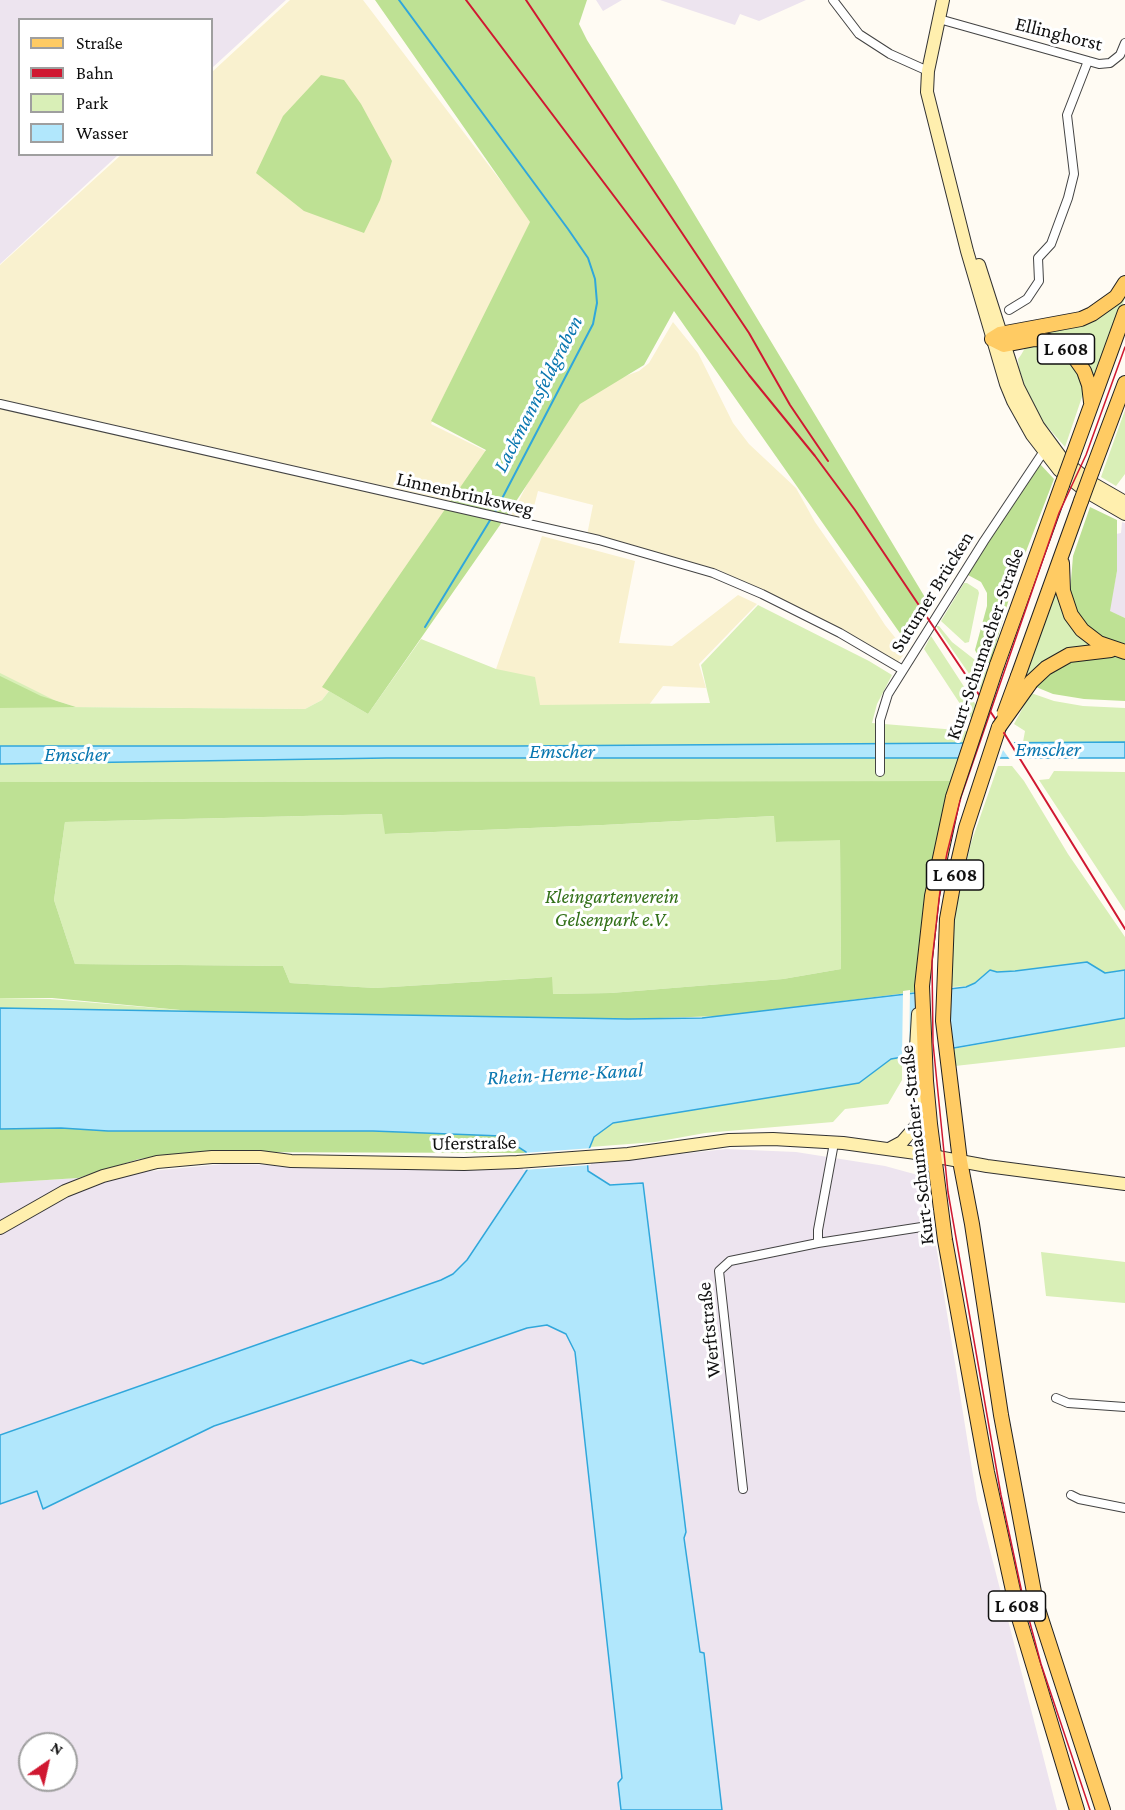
<!DOCTYPE html>
<meta charset="utf-8">
<style>
body{margin:0}
#map{position:relative;width:1125px;height:1810px;overflow:hidden;background:#fffbf3;font-family:"Crimson Pro",serif}
canvas{display:block}
.legend{position:absolute;left:18px;top:18px;width:195px;height:138px;box-sizing:border-box;background:#fff;border:2px solid #9f9f9f;margin:0;padding:8px 10px;list-style:none;font-size:18px;color:#101010}
.legend li{display:flex;align-items:center;gap:12px;height:30px}
.legend b{width:30px;border:2px solid #9f9f9f}
.north{position:absolute;left:18px;top:1732px;width:60px;height:60px;box-sizing:border-box;background:#fff;border:2px solid #9f9f9f;border-radius:50%;rotate:34deg;font-size:16px;font-weight:700;line-height:24px;text-align:center;color:#101010}
.north::after{content:'';display:block;margin:auto;width:21px;height:27px;background:#d01831;clip-path:polygon(50% 0,100% 100%,50% 72%,0 100%)}
</style>
<div id="map">
<canvas width="1125" height="1810"></canvas>
<ul class="legend">
<li><b style="height:8px;background:#ffcb63"></b>Straße</li>
<li><b style="height:8px;background:#d01831"></b>Bahn</li>
<li><b style="height:16px;background:#d9efb7"></b>Park</li>
<li><b style="height:16px;background:#b1e7fc"></b>Wasser</li>
</ul>
<div class="north">N</div>
</div>
<script>
const ctx = document.querySelector('canvas').getContext('2d');
ctx.lineJoin = 'round';
function fillPath(path, color) {
  ctx.fillStyle = color;
  ctx.fill(path, 'evenodd');
}
function toPath(rows) {
  const path = new Path2D();
  for (const r of rows) {
    path.moveTo(r[0], r[1]);
    for (let i = 2; i < r.length; i += 2) path.lineTo(r[i], r[i + 1]);
  }
  return path;
}
function stroke(path, color, width, dash) {
  ctx.strokeStyle = color;
  ctx.lineWidth = width;
  ctx.lineCap = dash ? 'butt' : 'round';
  ctx.setLineDash(dash || []);
  ctx.stroke(path);
}
function write(font, color, halo, rows, align = 'center') {
  ctx.font = font + ' "Crimson Pro",serif';
  ctx.lineWidth = 6;
  ctx.setLineDash([]);
  ctx.textBaseline = 'middle';
  ctx.strokeStyle = halo;
  ctx.fillStyle = color;
  for (const [text, x, y, turn = 0] of rows) {
    ctx.save();
    ctx.translate(x, y);
    ctx.rotate((+turn || 0) * Math.PI / 180);
    ctx.textAlign = isNaN(turn) ? turn : align;
    if (halo) ctx.strokeText(text, 0, 0);
    ctx.fillText(text, 0, 0);
    ctx.restore();
  }
}
const industrial = toPath([
 [0,0,286,0,212,68,212,20,20,20,20,154,118,155,0,264],
 [596,0,622,0,603,11],
 [660,0,806,0,759,21,740,14,735,25],
 [1122,522,1125,523,1125,618,1109,611,1117,571,1116,534,1121,533],
 [726,1149,796,1152,885,1166,925,1177,977,1500,1057,1810,0,1810,0,1183,78,1178,224,1164,479,1168,644,1158],
 [30,1744,66,1744,66,1780,30,1780]
]);
const farmland = toPath([
 [290,0,363,0,532,222,431,424,492,454,459,522,322,700,305,709,76,707,41,696,0,676,0,265,121,155,212,154,212,72],
 [673,322,698,353,733,423,749,444,796,488,815,522,863,591,885,625,906,651,898,662,836,628,719,570,587,535,593,505,538,491,530,522,510,518,548,443,573,411,593,388,639,371,649,363],
 [542,536,635,561,619,643,672,646,738,595,757,604,699,664,706,688,663,686,646,709,540,705,496,669]
]);
const green = toPath([
 [1125,291,1125,298,1094,384,1082,356,1028,335,1089,322,1103,315,1114,306],
 [1034,345,1047,346,1061,351,1074,365,1081,378,1083,394,1065,447,1039,417,1025,387,1019,368,1018,359,1021,355,1025,348],
 [1125,410,1125,474,1116,486,1101,477],
 [964,583,967,583,978,590,979,593,969,642,965,643,941,621],
 [1057,586,1093,644,1068,649,1054,655,1028,677,1026,677,1024,675],
 [758,605,869,661,892,675,877,704,872,723,969,731,953,781,0,782,0,673,68,707,305,709,322,700,329,691,368,714,421,639,496,669,535,677,540,705,710,703,701,665],
 [936,626,939,626,952,642,988,670,981,691],
 [931,636,976,705,972,718,968,716,924,649],
 [1031,693,1054,701,1083,706,1125,708,1125,742,1023,742,1025,731,1014,724],
 [998,766,1012,766,1024,781,1068,854,1125,937,1125,970,1105,973,1036,969,997,972,990,970,971,986,951,987,954,917,971,843],
 [1054,771,1125,772,1125,911,1039,780,1049,779],
 [383,814,386,834,603,825,775,816,776,842,840,839,841,969,783,979,611,993,552,994,551,977,375,988,290,983,283,966,75,964,54,900,65,822],
 [0,998,50,999,191,1011,0,1008],
 [1125,1018,1125,1047,955,1066,953,1049],
 [902,1057,902,1080,888,1104,845,1109,833,1122,705,1133,655,1142,590,1147,594,1137,613,1123,859,1083,890,1059],
 [1041,1252,1125,1262,1125,1303,1046,1296]
]);
const forest = toPath([
 [375,0,587,0,579,24,587,40,675,182,929,604,904,639,674,311,644,365,580,404,507,515,368,714,322,687,486,450,431,421,530,222],
 [321,75,344,80,361,104,392,161,380,200,364,233,304,211,256,173,283,116],
 [1040,464,1054,479,1013,585,990,664,977,654,975,650,987,606,987,593,981,582,968,575,1035,467],
 [1090,507,1117,520,1117,571,1110,611,1125,618,1125,644,1103,637,1085,624,1076,608,1070,593,1073,556],
 [1109,656,1125,659,1125,701,1084,699,1053,694,1036,687,1051,671,1074,660],
 [0,676,41,696,76,707,0,708],
 [953,781,927,889,915,992,722,1016,628,1019,191,1011,52,998,0,998,0,782],
 [382,814,385,834,603,825,774,816,776,842,840,840,841,969,783,979,611,993,553,994,552,977,375,988,290,983,283,966,75,964,54,900,65,822],
 [61,1128,108,1131,373,1131,501,1136,526,1153,208,1152,139,1159,78,1178,0,1183,0,1129]
]);
const water = toPath([
 [1125,742,1125,758,387,758,0,764,0,746,515,746,1125,742],
 [1087,962,1105,973,1125,970,1125,1018,891,1059,859,1083,613,1123,594,1137,587,1154,588,1171,610,1185,643,1183,686,1532,684,1538,700,1652,704,1653,722,1810,621,1810,618,1783,622,1778,575,1352,566,1334,547,1325,527,1328,423,1364,411,1360,214,1426,43,1509,37,1491,0,1504,0,1435,441,1280,453,1274,467,1260,527,1170,526,1152,501,1136,373,1131,108,1131,61,1128,0,1129,0,1008,628,1019,702,1018,966,987,975,983,990,970,997,972,1015,971,1087,962]
]);
const pier = toPath([
 [1012,739,1026,761,1011,761,1003,750,999,761,958,761,965,740],
 [950,984,952,1052,912,1058,916,989],
 [910,990,909,1059,902,1060,903,991],
 [593,1148,590,1154,591,1165,523,1170,523,1153]
]);
const stream = toPath([
 [399,0,568,229,588,258,595,279,597,303,593,324,495,512],
 [425,627,492,517]
]);
const street = toPath([
 [833,0,859,34,890,54,928,71],
 [939,19,1099,64,1110,63,1120,55,1125,43],
 [1009,310,1027,299,1039,281,1038,258,1051,244,1068,198,1074,174,1067,115,1088,61],
 [0,404,599,540,713,573,762,594,840,633,903,670],
 [880,772,880,720,888,694,984,541,1046,448],
 [818,1243,818,1230,834,1143],
 [1056,1398,1068,1403,1125,1407],
 [743,1489,719,1271,730,1261,818,1243,928,1226],
 [1071,1495,1079,1499,1125,1508]
]);
const secondary = toPath([
 [943,0,928,71,927,92,967,251,1006,384,1013,401,1032,435,1059,470,1087,492,1125,514],
 [979,265,1018,387,1038,426,1063,460,1092,483,1125,502],
 [889,1149,902,1142,917,1125,919,1114,916,1048,918,1014],
 [0,1228,65,1191,103,1176,157,1162,212,1157,260,1157,291,1161,464,1164,517,1162,628,1154,729,1140,773,1139,843,1143,916,1153,987,1166,1125,1184]
]);
const primary = toPath([
 [992,339,1000,334,1081,319,1092,314,1116,297,1125,283],
 [992,339,1004,345,1035,339,1045,340,1064,347,1072,354,1084,371,1089,385,1091,402],
 [1073,455,1125,312],
 [1092,471,1125,383],
 [1062,563,1063,591,1071,615,1082,630,1099,643,1125,652],
 [997,665,1062,485],
 [1018,676,1081,501],
 [1031,682,1046,668,1069,655,1111,650],
 [999,727,966,828,954,880,947,919,943,1021,960,1161,972,1224,1001,1415,1036,1603,1103,1810],
 [953,797,932,896,922,986,926,1081,930,1124,945,1240,987,1472,1019,1618,1077,1810]
]);
const tram = toPath([
 [1090,1810,1041,1664,1022,1593,1001,1495,948,1192,933,1043,932,961,940,891,947,853,961,797,1059,513,1086,455,1125,347]
]);
const rail = toPath([
 [466,0,749,375,815,456,855,510,996,720,1125,929],
 [526,0,749,333,790,405,828,461]
]);
const primaryBridge = toPath([
 [1062,485,1073,455],
 [1081,501,1092,471],
 [1004,714,1018,676],
 [999,727,1031,682],
 [953,797,997,665]
]);
const shields = [
 [1066,349,57],
 [955,875,57],
 [1017,1606,57]
];
const shieldNames = [
 ["L 608",1066,349],
 ["L 608",955,875],
 ["L 608",1017,1606]
];
const streetNames = [
 ["Ellinghorst",1059,34,14],
 ["Linnenbrinksweg",465,494,13],
 ["Sutumer Brücken",932,592,-58],
 ["Kurt-Schumacher-Straße",985,644,-71],
 ["Uferstraße",474,1143,-1],
 ["Kurt-Schumacher-Straße",917,1145,-96],
 ["Werftstraße",709,1330,-96]
];
const parkNames = [
 ["Kleingartenverein",612,897],
 ["Gelsenpark e.V.",612,920]
];
const waterNames = [
 ["Lackmannsfeldgraben",538,394,-63],
 ["Emscher",1048,750],
 ["Emscher",562,752],
 ["Emscher",77,755],
 ["Rhein-Herne-Kanal",565,1074,-3]
];
fillPath(industrial, '#ede4ef');
fillPath(farmland, '#f9f1cf');
fillPath(green, '#d9efb7');
fillPath(forest, '#bee194');
fillPath(water, '#b1e7fc');
stroke(water, '#30a7db', 1.5);
fillPath(pier, '#fffbf3');
stroke(stream, '#30a7db', 2);
stroke(street, '#434343', 10);
stroke(secondary, '#323232', 14);
stroke(primary, '#212121', 16);
stroke(street, '#fff', 8);
stroke(secondary, '#ffefae', 12);
stroke(primary, '#ffcb63', 14);
stroke(tram, '#d01831', 1.5);
stroke(rail, '#d01831', 2);
stroke(primaryBridge, '#212121', 16, []);
stroke(primaryBridge, '#ffcb63', 14);
for (const [x, y, w] of shields) {
  const box = new Path2D();
  box.roundRect(x - w / 2, y - 15, w, 30, 4.5);
  ctx.fillStyle = '#fff';
  ctx.fill(box);
  stroke(box, '#101010', 1.5);
}
write('bold 18px', '#101010', null, shieldNames);
write('20px', '#101010', '#fff', streetNames);
write('italic 20px', '#327018', '#fff', parkNames);
write('italic 21px', '#0a77b0', '#fff', waterNames);
</script>
